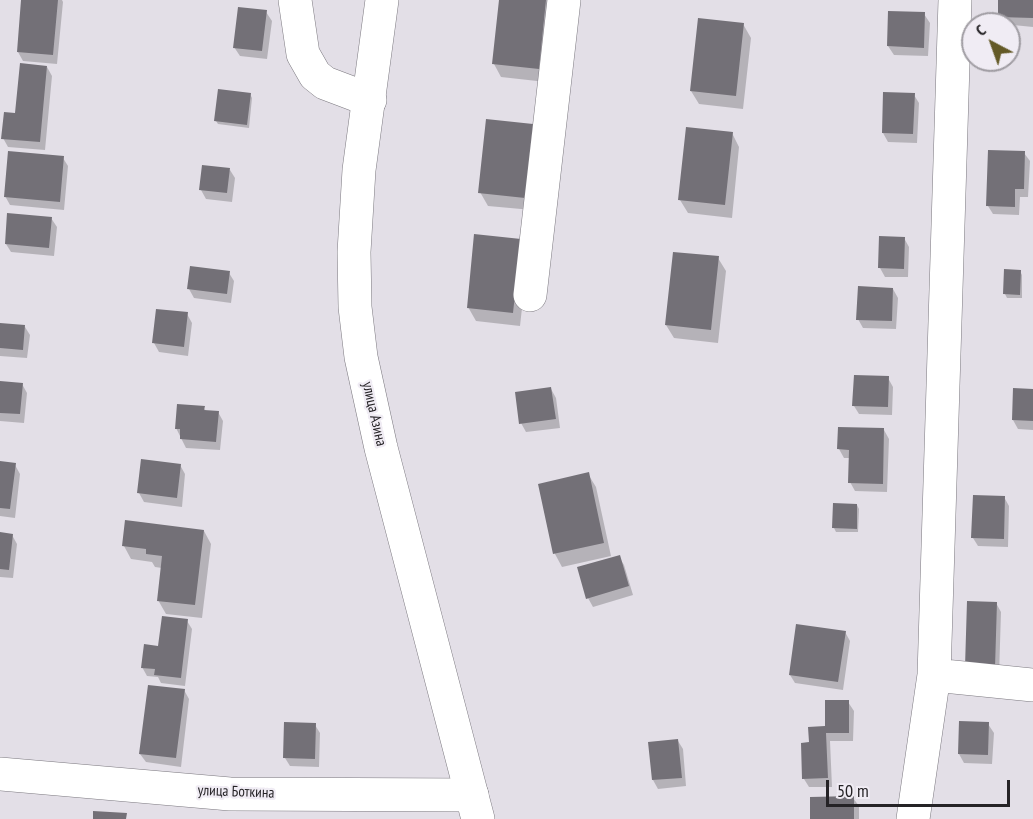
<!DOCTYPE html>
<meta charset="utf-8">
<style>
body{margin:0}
#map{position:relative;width:1033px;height:819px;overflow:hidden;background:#e3dfe7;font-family:"PT Sans Narrow",sans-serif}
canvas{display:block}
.north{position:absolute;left:961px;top:12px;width:60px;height:60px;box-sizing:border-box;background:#f0ecf4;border:2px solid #9f9ca2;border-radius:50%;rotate:319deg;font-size:16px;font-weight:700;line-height:24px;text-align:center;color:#252326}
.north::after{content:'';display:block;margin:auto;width:21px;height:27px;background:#645a27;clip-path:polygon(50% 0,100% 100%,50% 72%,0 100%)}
.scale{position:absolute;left:826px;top:780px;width:184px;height:27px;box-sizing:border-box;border:3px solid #252326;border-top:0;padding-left:8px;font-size:18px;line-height:21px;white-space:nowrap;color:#252326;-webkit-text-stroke:4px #f0ecf4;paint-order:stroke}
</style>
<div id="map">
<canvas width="1033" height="819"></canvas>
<div class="north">С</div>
<div class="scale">50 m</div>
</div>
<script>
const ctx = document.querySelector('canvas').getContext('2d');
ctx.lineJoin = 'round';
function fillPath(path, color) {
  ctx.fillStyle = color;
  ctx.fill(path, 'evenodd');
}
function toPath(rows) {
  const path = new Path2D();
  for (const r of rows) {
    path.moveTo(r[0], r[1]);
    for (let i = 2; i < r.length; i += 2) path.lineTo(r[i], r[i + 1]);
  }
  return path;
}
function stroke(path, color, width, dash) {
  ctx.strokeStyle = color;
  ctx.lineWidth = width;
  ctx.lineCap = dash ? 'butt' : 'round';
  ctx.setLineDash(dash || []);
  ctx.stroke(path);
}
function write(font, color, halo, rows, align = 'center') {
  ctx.font = font + ' "PT Sans Narrow",sans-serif';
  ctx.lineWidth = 4.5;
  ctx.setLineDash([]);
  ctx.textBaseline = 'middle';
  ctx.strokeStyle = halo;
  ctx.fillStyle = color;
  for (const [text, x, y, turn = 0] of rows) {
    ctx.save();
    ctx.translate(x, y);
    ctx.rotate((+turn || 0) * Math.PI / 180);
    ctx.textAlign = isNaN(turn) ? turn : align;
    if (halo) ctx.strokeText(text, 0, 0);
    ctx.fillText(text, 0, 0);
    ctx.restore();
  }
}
const shadow = toPath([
 [23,0,62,0,63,2,57,64,23,61,18,52],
 [500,0,547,0,553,11,546,82,501,77,494,64],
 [1000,0,1033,0,1033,27,1003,24,999,17],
 [266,12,272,21,267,59,240,56,234,47],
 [924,14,930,23,928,56,894,55,888,46],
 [743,24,751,38,743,109,699,104,691,91],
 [47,67,52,76,45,150,8,147,3,138],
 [250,94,252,98,249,128,218,124,216,121],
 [914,95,919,103,917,143,888,142,883,133],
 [532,126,539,139,532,210,488,206,480,192],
 [732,133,739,147,732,218,688,213,680,200],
 [1024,153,1030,161,1028,197,1020,197,1019,215,993,214,988,206],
 [63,158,68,166,64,210,10,205,5,196],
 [230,170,235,178,232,202,206,199,201,190],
 [51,218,57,227,54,256,11,252,6,244],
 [904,238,909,247,908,277,885,277,880,268],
 [528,254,520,326,476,321,468,307],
 [718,258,726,271,718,343,674,338,666,325],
 [1020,271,1022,275,1022,298,1007,298,1005,294],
 [229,273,234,281,231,303,194,298,189,289],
 [893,289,898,298,896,329,863,328,858,319],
 [187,314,192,323,188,356,159,352,154,343],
 [0,324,25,327,30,335,27,358,0,356],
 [888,378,893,387,892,415,859,414,854,406],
 [0,382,22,384,27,393,24,423,0,421],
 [551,389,556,398,560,428,526,432,521,423],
 [1014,390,1033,390,1033,430,1018,429,1013,420],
 [204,408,206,411,218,412,223,421,220,450,186,448,176,428],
 [884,430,889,439,887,492,855,491,850,482,850,458,844,458,839,449],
 [0,463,15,465,20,474,15,518,0,516],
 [180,465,185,474,182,507,144,502,139,493],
 [588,474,596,487,611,556,562,567,555,554,540,485],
 [1004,497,1009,506,1008,547,978,546,973,538],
 [857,505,859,509,858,532,836,532,834,528],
 [204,531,211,544,202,618,166,614,158,600,162,568,155,567,152,562,131,559,124,546],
 [0,534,12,535,17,544,13,578,0,577],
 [619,557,624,565,633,595,593,607,588,598],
 [996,603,1001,612,999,676,967,667],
 [187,621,192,629,185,686,161,683,158,677,147,676,142,667],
 [845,632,850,641,843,690,795,683,790,675],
 [184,690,189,699,181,767,146,762,140,754],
 [848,702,854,711,853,741,830,741,832,787,809,787,804,779,811,744],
 [988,724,994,733,992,764,964,763,959,754],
 [315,725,320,733,319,767,290,766,285,758],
 [678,741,683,749,686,786,658,789,653,780,649,743],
 [853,798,859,806,859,819,811,819]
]);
const building = toPath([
 [21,0,58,0,53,55,17,52],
 [499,0,546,0,539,69,492,64],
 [998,0,1033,0,1033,18,998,17],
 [238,7,267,10,262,51,233,48],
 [888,11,925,12,924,48,887,46],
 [698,18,744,23,736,96,690,91],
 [20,63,47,66,40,142,1,139,4,112,15,113],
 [218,89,251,93,247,125,214,121],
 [883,92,915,93,913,134,882,133],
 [486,119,533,124,525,198,478,193],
 [686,127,733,132,725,205,678,200],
 [988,150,1025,151,1024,189,1015,189,1015,207,986,206],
 [8,151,64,156,60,202,4,197],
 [202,165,230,168,227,193,199,190],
 [7,213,52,217,49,248,5,244],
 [474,234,521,239,513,313,467,308],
 [879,236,905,237,904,269,878,268],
 [673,252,719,256,711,330,665,325],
 [190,266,230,271,227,294,187,289],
 [1004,269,1021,270,1020,295,1003,294],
 [858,286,893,288,892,321,856,320],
 [156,309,188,312,184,347,152,343],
 [0,323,25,325,23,350,0,348],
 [854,375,889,376,888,407,852,406],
 [0,381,23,383,20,414,0,413],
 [551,387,556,419,519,424,515,392],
 [1013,388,1033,389,1033,421,1012,420],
 [177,404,205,406,204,410,219,411,216,442,180,439,180,429,175,429],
 [838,427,884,428,883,484,848,483,849,450,837,449],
 [141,459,181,464,177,498,137,493],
 [0,461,16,463,10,509,0,508],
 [589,472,604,543,553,554,538,484],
 [973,495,1005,496,1004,539,971,538],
 [833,503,857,504,857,529,832,528],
 [125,520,204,530,195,605,157,601,162,556,146,554,146,549,122,546],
 [0,532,13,534,9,570,0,569],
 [620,555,629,586,586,599,577,567],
 [967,601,997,602,995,668,965,667],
 [162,616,188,619,181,678,154,675,155,669,141,668,144,644,158,646],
 [796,624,846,631,838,682,789,675],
 [148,685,185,689,176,758,139,754],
 [825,700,849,700,849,733,826,733,828,778,802,779,801,743,809,742,808,727,825,726],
 [959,721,989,722,988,755,958,754],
 [284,722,316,723,315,759,283,758],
 [678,739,682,778,652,780,648,742],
 [854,796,854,819,810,819,810,797],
 [93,811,127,813,126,819,93,819]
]);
const minor = toPath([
 [295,0,303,54,315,75,325,83,370,100],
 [530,295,564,0],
 [934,675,1033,685],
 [0,774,230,794,472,795],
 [913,819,934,675,955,0]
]);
const major = toPath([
 [382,0,359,170,354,252,355,307,361,357,381,448,478,819]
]);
const streetNames = [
 ["улица Азина",374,414,77],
 ["улица Боткина",236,792,2]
];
fillPath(shadow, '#0003');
fillPath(building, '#737077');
stroke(minor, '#7b787f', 34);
stroke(major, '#7b787f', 34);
stroke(minor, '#fff', 33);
stroke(major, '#fff', 33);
write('15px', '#252326', '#f0ecf4', streetNames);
</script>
